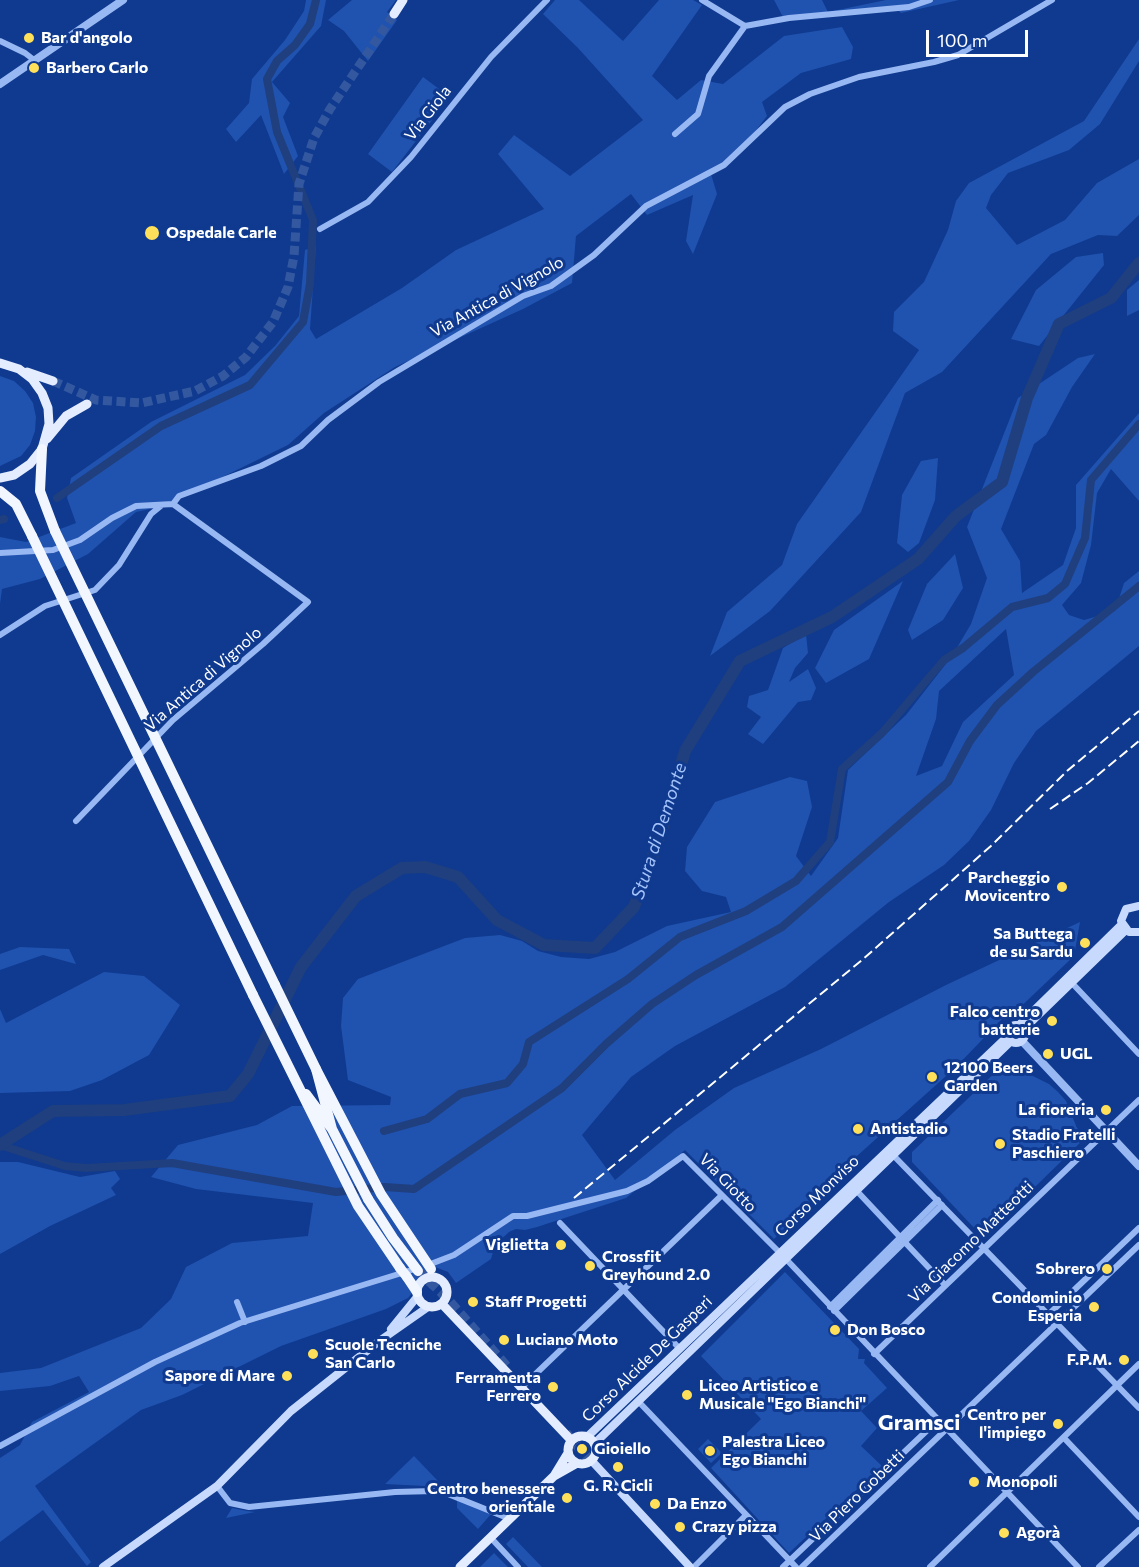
<!DOCTYPE html>
<meta charset="utf-8">
<style>
body{margin:0}
#map{position:relative;width:1139px;height:1567px;overflow:hidden;background:#0f3a8f;font-family:Commissioner,sans-serif}
canvas{display:block}
.scale{position:absolute;left:926px;top:30px;width:102px;height:27px;box-sizing:border-box;border:3px solid #fff;border-top:0;padding-left:8px;font-size:18px;line-height:21px;white-space:nowrap;color:#fff;-webkit-text-stroke:4px #0f3a8f;paint-order:stroke}
</style>
<div id="map">
<canvas width="1139" height="1567"></canvas>
<div class="scale">100 m</div>
</div>
<script>
const ctx = document.querySelector('canvas').getContext('2d');
ctx.lineJoin = 'round';
function fillPath(path, color) {
  ctx.fillStyle = color;
  ctx.fill(path, 'evenodd');
}
function toPath(rows) {
  const path = new Path2D();
  for (const r of rows) {
    if (r.length === 3) {
      path.moveTo(r[0] + r[2], r[1]);
      path.arc(r[0], r[1], r[2], 0, 2 * Math.PI);
      continue;
    }
    path.moveTo(r[0], r[1]);
    for (let i = 2; i < r.length; i += 2) path.lineTo(r[i], r[i + 1]);
  }
  return path;
}
function stroke(path, color, width, dash) {
  ctx.strokeStyle = color;
  ctx.lineWidth = width;
  ctx.lineCap = dash ? 'butt' : 'round';
  ctx.setLineDash(dash || []);
  ctx.stroke(path);
}
function write(font, color, halo, rows, align = 'center') {
  ctx.font = font + ' Commissioner,sans-serif';
  ctx.lineWidth = 6;
  ctx.setLineDash([]);
  ctx.textBaseline = 'middle';
  ctx.strokeStyle = halo;
  ctx.fillStyle = color;
  for (const [text, x, y, turn = 0] of rows) {
    ctx.save();
    ctx.translate(x, y);
    ctx.rotate((+turn || 0) * Math.PI / 180);
    ctx.textAlign = isNaN(turn) ? turn : align;
    if (halo) ctx.strokeText(text, 0, 0);
    ctx.fillText(text, 0, 0);
    ctx.restore();
  }
}
const green = toPath([
 [306,0,326,0,321,26,272,82,290,103,283,117,298,156,284,174,261,115,236,142,226,129,249,103,252,79,285,40,304,11],
 [352,0,396,0,387,12,397,20,368,61,344,31,328,20],
 [555,0,579,0,623,41,659,0,693,0,702,5,652,76,677,100,701,80,723,84,784,36,842,27,853,47,851,59,801,73,762,102,767,116,748,141,711,174,717,194,693,254,686,241,693,195,647,215,631,194,576,236,572,283,523,309,395,367,324,413,288,445,163,506,136,512,88,554,40,579,2,589,0,604,0,537,26,542,76,523,67,498,71,478,151,422,245,375,275,346,299,316,305,250,316,246,310,329,316,339,402,288,456,250,544,209,498,154,514,135,570,176,643,120,578,48,543,14],
 [774,0,822,0,828,12,886,0,959,0,901,13,894,7,783,17],
 [1139,39,1139,61,1100,124,1069,150,1008,173,991,195,986,208,1017,245,1065,220,1097,183,1139,159,1139,215,1117,236,1098,235,1051,254,942,372,905,393,861,512,770,611,710,656,727,612,782,565,797,524,919,350,893,331,894,312,924,282,948,230,956,201,969,183,1084,121],
 [423,77,450,97,392,172,368,154],
 [1103,253,1104,265,1039,346,1011,339,1036,290,1076,257],
 [1139,280,1139,310,1127,316,1127,290],
 [1095,354,1072,387,1046,435,1034,444,1001,529,1020,561,1022,593,1063,565,1076,528,1076,485,1139,413,1139,501,1111,469,1097,493,1091,545,1081,583,1062,605,1069,615,1084,620,1115,611,1124,583,1139,571,1139,646,1036,731,1014,763,991,810,969,841,944,865,889,902,785,987,675,1046,631,1077,582,1135,615,1180,675,1130,734,1088,821,1049,946,985,1080,922,1074,956,1012,1015,1001,1020,956,1067,847,1165,774,1239,685,1150,626,1198,537,1227,525,1230,516,1229,509,1232,495,1245,491,1259,456,1283,448,1272,435,1267,408,1298,386,1309,281,1346,182,1395,141,1410,35,1486,91,1562,87,1566,43,1510,0,1542,0,1458,20,1445,32,1422,89,1392,79,1376,50,1386,0,1391,0,1373,41,1368,141,1328,171,1299,186,1267,232,1243,308,1236,313,1203,196,1189,151,1177,178,1145,257,1125,292,1106,390,1105,391,1097,348,1080,341,1026,343,998,358,979,465,938,500,935,522,941,538,951,561,957,589,959,615,952,667,926,731,912,726,897,702,891,685,871,687,847,715,802,790,777,807,781,812,807,796,856,811,876,838,838,848,770,906,715,952,656,971,624,987,578,967,527,1018,398,1078,358],
 [1006,629,1014,675,963,722,942,766,916,776,936,719,939,691],
 [0,376,14,381,25,391,33,403,36,417,35,431,30,445,21,456,0,466],
 [938,458,935,500,919,543,908,552,897,543,902,495,921,461],
 [955,554,963,588,943,620,912,640,908,630,927,584],
 [903,581,869,659,826,683,815,668,834,630],
 [806,634,808,653,795,668,789,682,808,669,816,688,811,700,798,702,763,744,748,734,761,717,747,707,749,696,768,690,783,648],
 [20,947,69,949,76,964,43,955,0,970,0,954],
 [104,972,144,976,180,1005,149,1055,102,1080,70,1091,0,1093,0,1009,6,1023],
 [1006,1062,1018,1074,1031,1075,1049,1084,1058,1092,1066,1101,1077,1128,1086,1137,989,1232,978,1232,912,1162,912,1152],
 [0,1162,18,1162,80,1177,115,1171,120,1179,111,1188,116,1195,50,1226,0,1254],
 [785,1272,859,1349,858,1359,865,1359,864,1363,887,1388,861,1411,877,1428,861,1446,882,1466,789,1553,711,1468,761,1419,701,1356],
 [708,1439,722,1453,711,1463,698,1449],
 [414,1456,438,1481,444,1487,385,1484],
 [457,1499,492,1513,478,1529,457,1508],
 [232,1508,247,1511,255,1512,226,1518],
 [513,1537,542,1567,528,1567,506,1544],
 [494,1553,508,1567,480,1567]
]);
const canal = toPath([
 [57,498,161,426,250,385,303,322,310,284,313,220,277,132,267,79,277,61,295,45,310,24,316,0],
 [0,520,4,519],
 [384,1131,427,1119,460,1094,507,1083,523,1064,529,1042,628,979,680,937,746,911,796,881,830,842,842,769,882,733,944,660,963,648,1012,607,1048,598,1065,584,1085,538,1091,480,1139,424],
 [0,1145,65,1166,86,1168,172,1163,336,1192,385,1187,414,1189,562,1088,606,1044,652,1004,696,975,782,927,948,782,970,741,997,705,1033,672,1139,586]
]);
const river = toPath([
 [0,1145,53,1111,124,1110,230,1096,248,1074,301,967,356,896,402,868,425,867,458,877,497,920,544,945,595,948,634,907,662,830,685,751,740,661,832,617,918,559,956,516,1002,482,1027,398,1059,324,1111,298,1139,263]
]);
const primaryTunnel = toPath([
 [53,381,96,400,142,403,195,391,223,376,246,357,273,322,288,287,294,256,299,184,314,138,330,109,394,14]
]);
const trunkTunnel = toPath([
 [418,1271,441,1292,508,1368],
 [566,1433,596,1467]
]);
const minor = toPath([
 [702,0,745,26,789,18,909,7,930,0],
 [0,41,25,53,34,60],
 [675,134,698,114,709,76,745,26],
 [320,229,368,202,411,157,491,57,547,0],
 [173,504,179,496,261,466,301,446,328,420,379,382,523,296,551,286,594,255,646,206,724,165,785,107,810,94,859,77,934,62,958,55,1052,0],
 [0,553,53,550,80,540,112,518,136,506,173,504],
 [0,635,45,606,95,590,119,565,151,514,162,505],
 [76,821,173,720,263,644,308,602,173,504],
 [1071,982,1139,1054],
 [892,1154,1139,1408],
 [855,1189,945,1285],
 [560,1223,680,1349],
 [428,1265,454,1255,513,1216,527,1216,627,1191,648,1181,683,1156,785,1258,1078,1567],
 [237,1302,245,1322],
 [830,1307,938,1200],
 [834,1311,942,1205],
 [1048,1315,1139,1228],
 [874,1354,1139,1100],
 [521,1388,721,1196],
 [638,1401,796,1567],
 [1065,1439,1139,1517],
 [0,1446,155,1362,240,1323,418,1268],
 [217,1486,230,1503,249,1507,395,1492,434,1491,448,1494,510,1519],
 [491,1538,518,1567],
 [694,1567,746,1515],
 [783,1567,937,1421],
 [802,1567,1139,1245],
 [930,1567,1139,1364],
 [1099,1567,1139,1530]
]);
const tertiary = toPath([
 [0,84,123,0],
 [1022,1041,1139,1166]
]);
const secondary = toPath([
 [1139,906,1126,909,1121,921,1129,932,1139,932],
 [1016,1034,9],
 [1019,1025,1122,924],
 [1024,1029,1126,930],
 [391,1329,417,1297],
 [587,1437,1007,1037],
 [594,1444,1010,1042],
 [591,1460,690,1567],
 [103,1567,217,1486,291,1411,378,1342,428,1307]
]);
const primary = toPath([
 [394,14,403,0],
 [0,363,19,369,32,379,42,393,48,408,49,424,42,449,30,464,14,475,0,478],
 [27,372,53,381],
 [47,439,66,416,87,404],
 [432,1292,15],
 [442,1304,571,1440],
 [582,1450,14],
 [554,1476,577,1463],
 [460,1567,554,1476,568,1453]
]);
const trunk = toPath([
 [42,449,40,491,55,531],
 [0,491,16,504,32,536],
 [275,985,316,1069,332,1129],
 [253,995,358,1206,400,1268],
 [306,1094,332,1129,368,1199],
 [407,1277,417,1292]
]);
const rail = toPath([
 [1050,809,1088,783,1139,741],
 [574,1198,862,960,992,845,1067,771,1139,711]
]);
const trunkBridge = toPath([
 [55,531,275,985],
 [32,536,253,995],
 [316,1069,381,1194,431,1269],
 [368,1199,393,1238,418,1271],
 [400,1268,407,1277]
]);
const markers = [
 [29,38,6,"#ffe05a"],
 [34,68,6,"#ffe05a"],
 [152,233,8,"#ffe05a"],
 [1062,887,6,"#ffe05a"],
 [1085,943,6,"#ffe05a"],
 [1052,1021,6,"#ffe05a"],
 [1048,1054,6,"#ffe05a"],
 [932,1077,6,"#ffe05a"],
 [1106,1110,6,"#ffe05a"],
 [858,1129,6,"#ffe05a"],
 [1000,1144,6,"#ffe05a"],
 [561,1245,6,"#ffe05a"],
 [590,1266,6,"#ffe05a"],
 [1107,1269,6,"#ffe05a"],
 [473,1302,6,"#ffe05a"],
 [1094,1307,6,"#ffe05a"],
 [835,1330,6,"#ffe05a"],
 [504,1340,6,"#ffe05a"],
 [313,1354,6,"#ffe05a"],
 [1124,1360,6,"#ffe05a"],
 [287,1376,6,"#ffe05a"],
 [553,1387,6,"#ffe05a"],
 [687,1395,6,"#ffe05a"],
 [1058,1424,6,"#ffe05a"],
 [582,1449,6,"#ffe05a"],
 [710,1451,6,"#ffe05a"],
 [618,1467,6,"#ffe05a"],
 [974,1482,6,"#ffe05a"],
 [567,1498,6,"#ffe05a"],
 [655,1504,6,"#ffe05a"],
 [680,1527,6,"#ffe05a"],
 [1004,1533,6,"#ffe05a"]
];
const poiNames = [
 ["Bar d'angolo",41,38],
 ["Barbero Carlo",46,68],
 ["Ospedale Carle",166,233],
 ["Parcheggio",1050,878,"right"],
 ["Movicentro",1050,896,"right"],
 ["Sa Buttega",1073,934,"right"],
 ["de su Sardu",1073,952,"right"],
 ["Falco centro",1040,1012,"right"],
 ["batterie",1040,1030,"right"],
 ["UGL",1060,1054],
 ["12100 Beers",944,1068],
 ["Garden",944,1086],
 ["La fioreria",1094,1110,"right"],
 ["Antistadio",870,1129],
 ["Stadio Fratelli",1012,1135],
 ["Paschiero",1012,1153],
 ["Viglietta",549,1245,"right"],
 ["Crossfit",602,1257],
 ["Greyhound 2.0",602,1275],
 ["Sobrero",1095,1269,"right"],
 ["Condominio",1082,1298,"right"],
 ["Esperia",1082,1316,"right"],
 ["Staff Progetti",485,1302],
 ["Don Bosco",847,1330],
 ["Luciano Moto",516,1340],
 ["Scuole Tecniche",325,1345],
 ["San Carlo",325,1363],
 ["F.P.M.",1112,1360,"right"],
 ["Sapore di Mare",275,1376,"right"],
 ["Ferramenta",541,1378,"right"],
 ["Ferrero",541,1396,"right"],
 ["Liceo Artistico e",699,1386],
 ["Musicale \"Ego Bianchi\"",699,1404],
 ["Centro per",1046,1415,"right"],
 ["l'impiego",1046,1433,"right"],
 ["Palestra Liceo",722,1442],
 ["Ego Bianchi",722,1460],
 ["Gioiello",594,1449],
 ["Monopoli",986,1482],
 ["G. R. Cicli",618,1486,"center"],
 ["Centro benessere",555,1489,"right"],
 ["orientale",555,1507,"right"],
 ["Da Enzo",667,1504],
 ["Crazy pizza",692,1527],
 ["Agorà",1016,1533]
];
const streetNames = [
 ["Via Giola",428,113,-52],
 ["Via Antica di Vignolo",497,297,-29],
 ["Via Antica di Vignolo",203,679,-41],
 ["Via Giotto",728,1183,46],
 ["Corso Monviso",817,1196,-44],
 ["Via Giacomo Matteotti",971,1242,-44],
 ["Corso Alcide De Gasperi",647,1359,-44],
 ["Via Piero Gobetti",857,1496,-44]
];
const waterNames = [
 ["Stura di Demonte",659,831,-72]
];
const districtNames = [
 ["Gramsci",919,1423]
];
fillPath(green, '#2052af');
stroke(canal, '#1f3f7f', 8);
stroke(river, '#1f3f7f', 12);
stroke(primaryTunnel, '#3358a0', 9, [9, 4.5]);
stroke(trunkTunnel, '#3358a0', 10, [10, 5]);
stroke(minor, '#98b8f3', 6);
stroke(tertiary, '#98b8f3', 8);
stroke(secondary, '#c7d9fd', 8);
stroke(primary, '#e4ecff', 9);
stroke(trunk, '#f2f6ff', 10);
stroke(rail, '#fff', 2, [10, 4.5]);
stroke(trunkBridge, '#f2f6ff', 10);
for (const [x, y, r, color] of markers) {
  const dot = new Path2D();
  dot.arc(x, y, r, 0, 2 * Math.PI);
  ctx.fillStyle = color;
  ctx.fill(dot);
  stroke(dot, '#0f3a8f', 2);
}
write('bold 16px', '#fff', '#0f3a8f', poiNames, 'left');
write('16px', '#fff', '#0f3a8f', streetNames);
write('italic 18px', '#a4c3fa', '#0f3a8f', waterNames);
write('bold 22px', '#fff', '#0f3a8f', districtNames);
</script>
